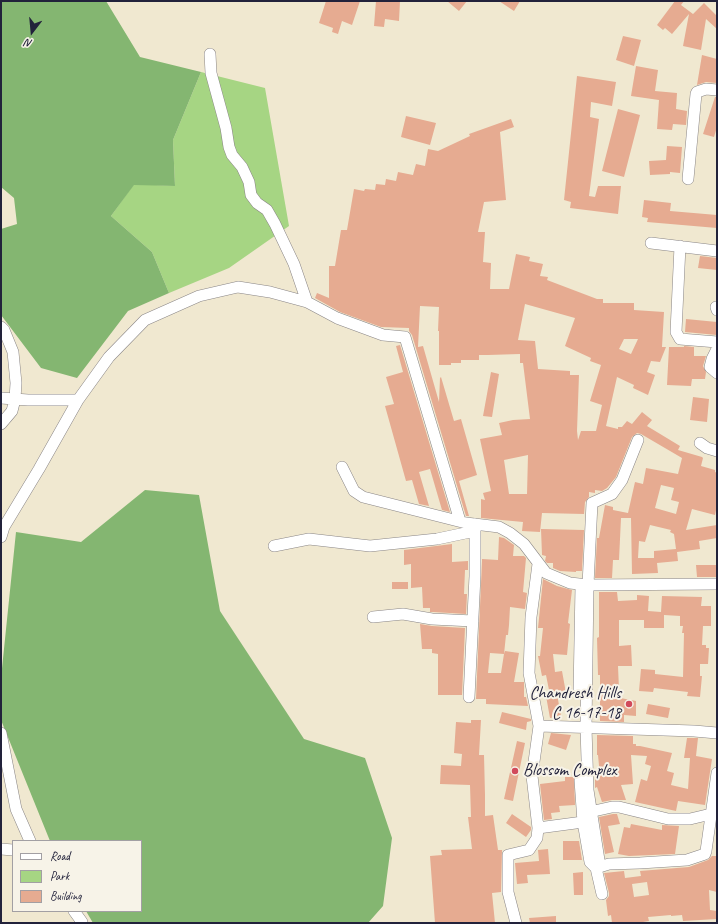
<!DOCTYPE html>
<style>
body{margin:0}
#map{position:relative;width:718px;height:924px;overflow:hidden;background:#f0e8d0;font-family:Caveat,sans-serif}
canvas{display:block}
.frame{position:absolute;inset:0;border:2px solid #22223b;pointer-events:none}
.legend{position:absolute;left:12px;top:840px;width:130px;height:72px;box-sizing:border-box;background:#f7f3e8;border:1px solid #a29fa3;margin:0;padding:5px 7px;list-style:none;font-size:12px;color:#22223b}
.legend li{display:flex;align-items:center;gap:8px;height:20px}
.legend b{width:20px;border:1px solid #a29fa3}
.north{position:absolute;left:12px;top:12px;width:40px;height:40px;-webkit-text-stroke:3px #f7f3e8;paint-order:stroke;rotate:196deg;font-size:11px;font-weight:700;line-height:16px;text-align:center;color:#22223b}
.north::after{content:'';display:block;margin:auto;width:14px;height:18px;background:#22223b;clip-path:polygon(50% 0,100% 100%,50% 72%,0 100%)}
</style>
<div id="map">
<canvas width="718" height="924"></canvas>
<div class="frame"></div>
<ul class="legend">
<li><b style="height:5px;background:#fff"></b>Road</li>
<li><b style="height:11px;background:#a6d583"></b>Park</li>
<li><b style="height:11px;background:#e6ab91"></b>Building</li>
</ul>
<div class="north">N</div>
</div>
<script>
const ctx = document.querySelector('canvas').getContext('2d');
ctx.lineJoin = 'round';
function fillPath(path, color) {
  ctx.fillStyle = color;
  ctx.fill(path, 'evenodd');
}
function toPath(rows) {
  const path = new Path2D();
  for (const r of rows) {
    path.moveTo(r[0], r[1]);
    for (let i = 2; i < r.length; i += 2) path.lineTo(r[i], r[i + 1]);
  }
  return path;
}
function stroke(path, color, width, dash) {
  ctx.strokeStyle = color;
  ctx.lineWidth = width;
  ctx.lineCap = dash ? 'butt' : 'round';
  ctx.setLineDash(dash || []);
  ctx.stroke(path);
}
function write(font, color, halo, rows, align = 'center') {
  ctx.font = font + ' Caveat,sans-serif';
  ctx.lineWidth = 4;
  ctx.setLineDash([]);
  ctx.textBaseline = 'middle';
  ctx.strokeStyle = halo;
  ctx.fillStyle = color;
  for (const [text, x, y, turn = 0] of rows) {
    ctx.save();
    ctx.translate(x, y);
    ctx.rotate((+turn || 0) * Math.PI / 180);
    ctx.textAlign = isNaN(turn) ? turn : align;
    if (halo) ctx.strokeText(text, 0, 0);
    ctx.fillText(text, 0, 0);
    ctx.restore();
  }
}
const green = toPath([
 [201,72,265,88,289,226,229,268,169,293,152,252,111,216,134,184,175,186,173,140]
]);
const forest = toPath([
 [1,1,106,1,140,57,201,72,173,140,175,186,134,185,111,216,152,252,169,293,128,311,77,378,41,368,1,315,1,229,17,224,14,198,1,187],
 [145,490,199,495,220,611,304,739,365,758,392,838,383,906,368,923,93,923,86,911,141,911,141,841,50,841,1,720,1,678,16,532,81,542]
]);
const building = toPath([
 [326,1,360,1,352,25,342,21,338,34,332,32,333,28,319,23],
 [376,1,400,1,399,21,385,19,384,27,374,26],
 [447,1,467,1,459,11],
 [499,1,520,1,514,11],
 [675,1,684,1,681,5,693,14,704,3,717,16,717,29,706,19,701,50,683,46,689,14,672,34,665,28,663,30,657,25],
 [623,36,641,40,634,66,616,60],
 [702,55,717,59,717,83,706,82,697,85],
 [636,66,658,70,655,91,677,93,676,109,687,111,686,125,673,124,672,130,657,129,659,100,631,96],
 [577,76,616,82,612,106,591,102,590,117,599,119,589,196,595,197,598,186,621,186,618,214,570,208,571,202,564,200],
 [715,97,717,97,717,127,714,137,703,134],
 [618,109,640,115,624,177,602,171],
 [406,116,436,123,430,145,401,137],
 [511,119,514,127,500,132,506,200,484,202,478,232,485,232,483,262,491,263,490,289,509,289,516,254,530,257,529,261,543,264,540,276,548,277,547,280,597,299,603,299,603,303,634,303,634,310,664,312,662,347,666,347,660,362,651,361,647,372,655,375,648,395,633,388,634,385,617,377,606,426,618,429,618,427,622,427,627,421,632,424,642,412,652,420,647,426,680,446,678,450,702,457,703,458,701,466,715,470,715,472,717,473,717,505,715,515,692,509,686,530,717,525,717,538,699,541,700,549,677,552,678,561,657,563,658,573,632,574,631,518,621,518,619,560,613,560,612,578,595,578,597,538,599,538,605,505,613,507,613,510,628,513,635,482,643,484,646,468,678,474,682,458,641,434,637,433,632,437,616,477,607,488,602,491,595,490,595,493,589,492,589,497,585,502,584,514,542,513,540,532,522,531,523,522,481,518,481,499,485,500,483,493,491,491,480,439,502,435,499,423,513,420,530,419,523,363,520,363,520,354,488,355,479,355,479,360,461,360,461,363,451,363,451,365,439,365,439,331,438,331,439,307,420,306,418,347,423,346,439,402,440,378,441,377,454,421,461,419,477,475,459,481,469,516,466,516,412,335,409,331,409,328,381,327,340,312,315,298,317,293,329,298,329,266,335,266,341,230,347,230,354,189,364,191,365,189,375,190,376,184,385,185,386,179,396,181,398,172,413,175,416,164,425,166,428,149,438,151,470,136,469,134],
 [525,304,575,318,565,346,591,358,590,361,601,365,590,401,602,405,596,431,581,431,578,440,577,431,579,375,570,375,570,371,538,369,535,341,518,340],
 [624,339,638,339,631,354,619,349],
 [528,455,527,494,509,494,504,460],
 [661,485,674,488,671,500,679,502,676,514,655,508],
 [650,525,671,530,670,532,674,534,676,549,654,551,654,558,638,558,639,541,645,542],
 [667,146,682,147,680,173,670,172,670,174,650,175,649,161,666,160],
 [644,200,671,203,670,211,717,215,717,228,647,222,648,218,642,217],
 [700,256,717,258,717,270,698,268],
 [686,319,717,322,717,335,685,332],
 [400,345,450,512,442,510,430,469,419,472,429,506,419,504,412,480,406,481,385,406,394,404,386,377,403,372,396,346],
 [684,346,694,347,694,356,706,356,703,366,706,372,705,379,692,379,691,386,667,385,669,347,684,347],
 [491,372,499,374,492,417,483,416],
 [693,397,709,399,707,422,690,420],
 [541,529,584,530,582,571,576,571,576,572,560,571,553,568,553,563,547,563,545,561,546,556,542,555],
 [499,537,504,538,514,545,513,556,524,556,526,558,523,592,527,593,525,609,510,607,509,625,508,635,506,635,504,654,505,651,519,653,514,682,524,682,524,697,526,697,528,706,486,704,486,699,476,699,482,561,482,559,498,560],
 [490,653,504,654,501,673,488,673],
 [452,544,452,562,468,561,468,570,465,570,464,594,467,594,466,614,433,612,430,612,430,608,423,608,422,587,411,588,411,564,404,565,404,550],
 [696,565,716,565,716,577,697,577],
 [543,579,557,586,572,590,568,623,570,624,567,655,553,654,555,672,562,671,566,693,557,694,561,716,550,718,546,696,550,695,546,675,542,676,538,656,540,656,543,628,538,628],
 [392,582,408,582,408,589,392,589],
 [599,592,617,592,618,601,637,600,637,595,649,596,648,611,661,612,662,596,702,597,701,606,711,606,711,626,703,626,702,645,706,645,706,648,709,648,708,664,700,664,700,676,702,676,700,697,687,696,688,692,654,688,653,692,639,691,641,669,655,670,655,674,683,677,684,633,682,633,683,626,680,626,680,616,664,615,664,628,644,628,644,620,619,620,619,646,631,645,632,666,618,666,619,690,611,689,610,696,636,701,636,716,624,715,624,722,600,721,600,675,598,675,597,638,599,637],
 [420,624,432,626,465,628,462,695,438,695,438,654,432,653,432,649,422,649],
 [648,704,670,708,668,718,646,714],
 [502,712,531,719,531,721,527,722,526,730,499,723],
 [471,720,481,720,479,755,484,755,485,795,483,794,485,795,485,816,493,815,498,850,502,850,501,892,492,893,495,923,435,923,430,856,442,855,441,850,472,849,468,817,471,817,470,785,440,784,441,765,461,766,462,754,454,753,456,722,471,723],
 [551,733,571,735,566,750,548,744],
 [597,735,633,736,633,744,636,744,636,746,640,746,672,753,667,771,674,773,671,785,688,789,690,758,684,758,687,738,698,738,696,756,712,759,705,805,678,801,676,811,635,802,641,779,647,781,651,766,645,764,647,756,631,755,633,784,621,785,626,800,612,800,602,802,597,787,595,788,595,776,600,776,598,755,597,755],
 [517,741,525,743,513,801,504,799],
 [565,777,574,777,575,805,559,806,560,812,551,813,552,819,544,820,540,784,565,781],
 [512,814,531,827,531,830,526,837,506,823],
 [613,814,617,814,620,824,608,826,614,852,605,854,599,817],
 [631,824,662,830,662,825,679,826,675,854,629,856,618,854,624,827,630,828],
 [563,841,579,841,582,860,563,860],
 [548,849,550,874,527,875,528,883,517,884,515,863,539,861,538,850],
 [712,856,717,856,717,892,709,890,710,910,717,911,717,919,683,921,682,915,671,916,671,915,648,917,649,921,637,923,612,923,611,915,608,916,606,900,609,896,609,893,604,873,624,871,625,878,641,876,640,871,689,867,708,860],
 [647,882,649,895,634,897,632,884],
 [583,872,583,895,574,895,573,873],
 [556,916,556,923,530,923,529,918]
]);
const minor = toPath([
 [210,54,211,73,226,128,229,147,232,155,242,167,249,182,251,195,257,203,267,210,275,224,294,264,307,302],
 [688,179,696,94,697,92,706,89,717,90],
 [651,243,717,251],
 [680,246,676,332,680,339,717,342],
 [716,307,717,310],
 [1,327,4,330,13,352,16,383,15,399,12,411,1,424],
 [717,349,712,359,710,367,717,373],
 [1,398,28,400,78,400],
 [700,443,707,448,717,451],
 [342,467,354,491,363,497,466,523,499,527,510,533,524,544,546,573,570,583,588,585,717,584],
 [1,537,4,527,39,469,78,400,109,357,145,320,199,296,238,287,270,292,307,302,337,318,383,335,405,337,460,521],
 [274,546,309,539,370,546,437,539,475,531],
 [373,617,403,614,432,619,473,621],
 [579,693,581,586],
 [469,697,475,576,475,524],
 [539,726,694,731,717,733],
 [1,733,16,809,30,841],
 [580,780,583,822,590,862,596,868],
 [585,813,612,807,619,807,668,819,690,819,711,814],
 [538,828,583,822],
 [1,849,13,850],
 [596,868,609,864,640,863,687,860,705,854,706,851,717,773],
 [602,894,596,868,599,860,588,790,586,728,588,585,592,503,612,494,622,480,638,440],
 [74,911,82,922],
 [516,923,508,892,508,855,529,850,537,838,538,828,532,776,539,726,529,673,531,617,538,564]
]);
const markers = [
 [629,704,4,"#d1495b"],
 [515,771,4,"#d1495b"]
];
const poiNames = [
 ["Chandresh Hills",621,694],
 ["C 16-17-18",621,714],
 ["Blossom Complex",523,771,"left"]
];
fillPath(green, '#a6d583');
fillPath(forest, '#84b671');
fillPath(building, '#e6ab91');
stroke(minor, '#898586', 12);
stroke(minor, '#fff', 11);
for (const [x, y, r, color] of markers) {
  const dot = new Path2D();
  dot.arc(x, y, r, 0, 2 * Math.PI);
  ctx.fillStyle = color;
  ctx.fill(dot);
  stroke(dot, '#f7f3e8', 1.5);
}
write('17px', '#22223b', '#f7f3e8', poiNames, 'right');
</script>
